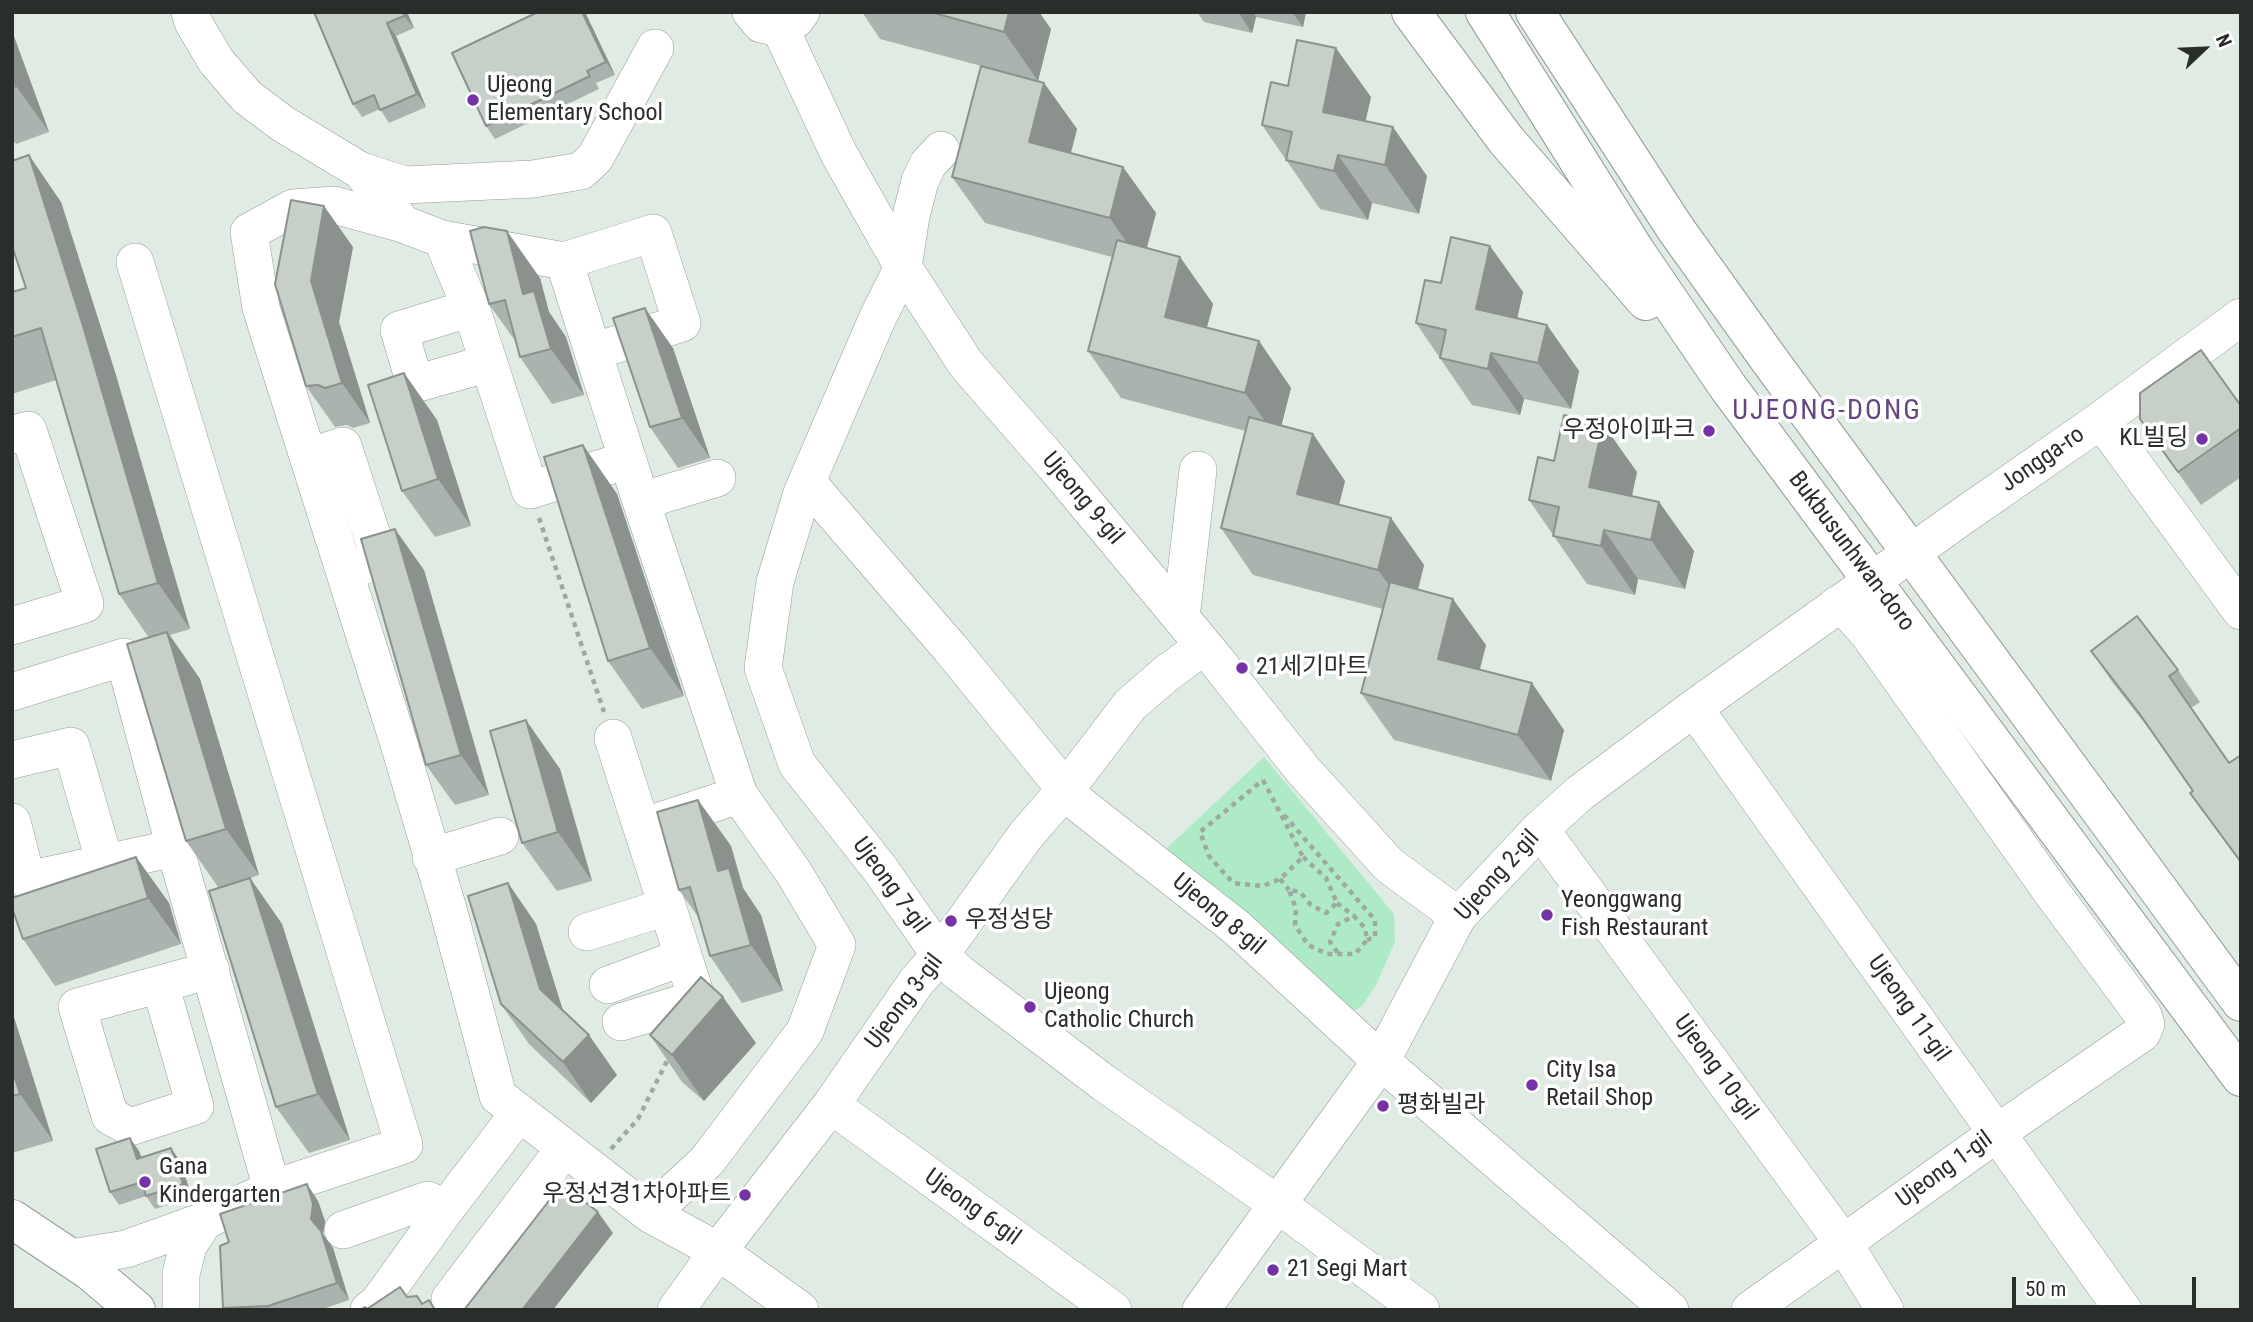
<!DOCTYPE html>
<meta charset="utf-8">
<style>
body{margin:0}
#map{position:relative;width:2253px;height:1322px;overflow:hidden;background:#e0ebe3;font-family:"Roboto Condensed",sans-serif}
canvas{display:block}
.frame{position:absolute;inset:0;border:14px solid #292e2b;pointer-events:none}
.north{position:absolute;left:2169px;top:14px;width:70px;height:70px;-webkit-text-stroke:5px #fff;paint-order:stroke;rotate:67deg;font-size:19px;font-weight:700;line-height:28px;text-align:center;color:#292e2b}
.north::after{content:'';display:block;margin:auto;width:24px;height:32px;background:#292e2b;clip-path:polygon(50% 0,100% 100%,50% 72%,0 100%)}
.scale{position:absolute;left:2012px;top:1277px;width:184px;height:32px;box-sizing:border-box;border:4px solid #292e2b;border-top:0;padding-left:9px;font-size:21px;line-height:24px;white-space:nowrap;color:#292e2b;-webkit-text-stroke:5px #fff;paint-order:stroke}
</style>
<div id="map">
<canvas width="2253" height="1322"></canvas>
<div class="frame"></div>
<div class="north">N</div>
<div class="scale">50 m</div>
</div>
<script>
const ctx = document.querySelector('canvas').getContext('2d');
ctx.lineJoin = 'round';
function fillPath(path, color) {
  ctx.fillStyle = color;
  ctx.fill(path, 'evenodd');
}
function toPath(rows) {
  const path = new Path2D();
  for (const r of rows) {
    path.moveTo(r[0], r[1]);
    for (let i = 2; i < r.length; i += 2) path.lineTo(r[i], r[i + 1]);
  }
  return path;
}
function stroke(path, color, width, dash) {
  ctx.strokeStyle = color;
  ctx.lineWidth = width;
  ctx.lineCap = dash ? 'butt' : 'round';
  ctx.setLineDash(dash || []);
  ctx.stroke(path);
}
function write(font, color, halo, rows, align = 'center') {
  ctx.font = font + ' "Roboto Condensed","Noto Sans KR",sans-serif';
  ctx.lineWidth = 7;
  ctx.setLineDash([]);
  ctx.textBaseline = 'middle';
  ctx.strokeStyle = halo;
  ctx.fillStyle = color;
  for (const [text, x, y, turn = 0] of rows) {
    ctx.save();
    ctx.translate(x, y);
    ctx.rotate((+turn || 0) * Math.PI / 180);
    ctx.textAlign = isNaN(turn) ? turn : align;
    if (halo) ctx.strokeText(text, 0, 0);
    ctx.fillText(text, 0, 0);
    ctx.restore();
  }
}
const green = toPath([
 [1264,757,1394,914,1395,942,1376,985,1363,1005,1352,1012,1340,1010,1166,849]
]);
const path = toPath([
 [539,518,604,712],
 [1263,780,1303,857,1280,879,1263,886,1233,883,1209,856,1200,832,1263,780],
 [1284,815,1375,920,1375,937,1367,940],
 [1303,857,1326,878,1337,903,1326,913,1311,905,1300,892,1289,890,1296,909,1295,925,1308,945,1327,954,1355,954,1367,940,1365,928,1354,916,1338,924,1330,942,1338,953],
 [1280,879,1289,890],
 [1337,903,1354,916],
 [611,1149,638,1119,669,1057]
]);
const minor = toPath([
 [190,12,193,22,216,61,247,97,283,124,361,171,405,185,533,179,581,171,595,158,655,48],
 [751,12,761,24,780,28,795,20,801,12],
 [780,28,839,154,903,267,966,364,1054,465,1216,660,1303,770,1389,865,1458,916],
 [941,150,928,164,920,181,911,216,903,267,878,317,802,493,775,582,763,668,797,764,880,869,940,955,959,973,1104,1083,1276,1203,1421,1310],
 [361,171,403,224,442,239,564,261,653,233,682,323,593,352,564,261],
 [403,224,334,205,293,208,249,232,261,308,399,744,448,909,498,1096,565,1148],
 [442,239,471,308,530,490,628,460],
 [471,308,399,330,415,384,489,363],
 [2101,420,2241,611],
 [12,435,28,430,85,604,12,626],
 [308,457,343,446,380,560,358,567],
 [807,482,950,648,1074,800,1237,928,1381,1061,1670,1310],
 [641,501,717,478],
 [1181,618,1198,470],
 [12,692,124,657,175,848,272,1189],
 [1694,708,2123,1310],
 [613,738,697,999,621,1022],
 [12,760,71,746,105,863],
 [12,822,27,880,175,848],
 [657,822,739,795],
 [1540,829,1844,1244,1885,1310],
 [431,857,500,836],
 [587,932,666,907],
 [160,984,195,1106,130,1127,110,1116,77,1007,211,970],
 [608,985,683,957],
 [831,1105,1113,1310],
 [650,1214,718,1251,800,1310],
 [343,1230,428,1200,445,1210],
 [71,1258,126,1249,204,1221,272,1189,404,1145,135,262],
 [450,1299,565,1148,650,1214,707,1161,805,1031,837,945,794,873,739,795,641,501,593,352],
 [181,1310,181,1274,188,1246,204,1221],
 [369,1310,378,1303,445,1210,519,1113],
 [676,1310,718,1251,831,1105,917,981,940,955,1026,835,1066,789,1130,705,1167,673,1204,646],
 [1201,1310,1381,1061,1458,916,1540,829,1580,793,1694,708,1960,518,2101,420,2241,317],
 [1750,1310,2007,1126,2142,1033,2146,1024,2143,1015,2053,894,1868,633,1849,612,1837,605]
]);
const major = toPath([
 [1411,12,1506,140,1646,301],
 [1485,12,1636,252,1728,387,2241,1077],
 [1535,12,1675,228,1768,358,2241,1002],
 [12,1219,90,1271,136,1310]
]);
const wall = toPath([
 [314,12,407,12,414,28,396,36,426,107,389,123,380,109,362,117,353,104],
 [585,12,615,75,596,83,599,89,495,139,486,126],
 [862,12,1039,12,1051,29,1038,81,880,39],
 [1197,12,1306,12,1303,27,1256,17,1252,33,1204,22],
 [12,31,49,132,16,144,12,138],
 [1044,83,1077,129,1071,153,1123,167,1156,213,1147,248,1180,257,1213,304,1207,328,1259,341,1291,388,1281,426,1313,434,1345,481,1339,505,1391,518,1424,565,1418,590,1486,645,1480,670,1564,730,1551,781,1394,740,1361,693,1383,609,1253,575,1221,528,1246,431,1121,398,1088,351,1112,257,985,223,952,177],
 [1288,86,1371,97,1365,121,1427,176,1419,214,1372,203,1368,220,1320,209,1262,125],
 [61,202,115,372,190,629,170,635,200,679,259,875,250,878,282,924,350,1140,309,1153,276,1107,218,887,186,841,149,638,119,594,56,380,12,394,12,292,26,288],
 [353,247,339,322,370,423,353,428,347,425,335,427,306,386],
 [540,278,549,312,566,337,584,395,552,404,520,357,516,342,489,304],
 [1441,283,1523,292,1517,318,1547,325,1579,371,1571,409,1524,399,1520,415,1472,405,1416,323],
 [673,348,710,458,678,468,650,427],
 [404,373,437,420,471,526,435,537,402,491],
 [2241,406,2241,477,2201,505,2140,419],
 [583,445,617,494,684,696,642,709,608,661],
 [1637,472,1632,496,1659,502,1694,551,1685,589,1638,579,1635,595,1587,584,1529,500],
 [424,570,489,795,455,805,426,765],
 [2091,651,2178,670,2200,702,2191,708,2230,763,2241,755,2241,864,2190,793,2193,791,2160,743,2113,683],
 [560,769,592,881,557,891,522,843],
 [698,800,731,846,743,888,761,915,783,991,742,1003,710,956,699,918,679,890],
 [136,857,169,903,181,944,55,986,23,939],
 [508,883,536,924,563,1011,617,1075,591,1103,529,1044,501,1004],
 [12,1011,53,1141,12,1153],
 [650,1035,756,1043,704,1101,682,1082],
 [139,1151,142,1158,180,1161,192,1197,155,1209,146,1196,119,1205,110,1192],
 [318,1201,325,1221,323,1234,333,1248,349,1300,320,1310,224,1310,223,1308]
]);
const shadedWall = toPath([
 [403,12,407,12,414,28,404,16],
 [582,12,585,12,615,75,606,62],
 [1009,12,1039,12,1051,29,1038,81,1004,32],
 [1238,12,1253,12,1256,17,1252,33],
 [1292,12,1306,12,1303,27],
 [387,23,396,36,426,107,417,94],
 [12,31,49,132,16,86,12,74],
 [1336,48,1371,97,1357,160,1323,112],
 [1044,83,1077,129,1061,189,1029,142],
 [1393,127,1427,176,1419,214,1385,165],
 [29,155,61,202,115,372,190,629,158,583],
 [1338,155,1372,203,1368,220,1334,171],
 [1123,167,1156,213,1142,265,1110,218],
 [324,206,353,247,339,322,370,423,342,383,311,281],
 [507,231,540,278,549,312,566,337,584,395,551,349,523,294],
 [1490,246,1523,292,1509,356,1476,309],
 [1180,257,1213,304,1197,363,1165,317],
 [645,308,673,348,710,458,682,418],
 [1547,325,1579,371,1571,409,1538,363],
 [1259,341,1291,388,1278,439,1245,393],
 [1491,353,1524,399,1520,415,1488,369],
 [404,373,437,420,471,526,438,479],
 [1603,424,1637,472,1623,536,1589,487],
 [1313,434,1345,481,1330,540,1297,494],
 [583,445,617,494,684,696,650,648],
 [1659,502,1694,551,1685,589,1651,540],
 [1391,518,1424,565,1411,616,1378,570],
 [395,529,424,570,489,795,461,755],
 [1604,530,1638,579,1635,595,1601,546],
 [1453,599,1486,645,1470,705,1438,659],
 [167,632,200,679,259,875,226,829],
 [1532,683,1564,730,1551,781,1518,735],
 [526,720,560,769,592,881,558,832],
 [698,800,731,846,743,888,761,915,783,991,751,945,718,871],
 [136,857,169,903,181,944,148,898],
 [250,878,282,924,350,1140,318,1094],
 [508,883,536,924,569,1030,540,989],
 [723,997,756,1043,704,1101,672,1055],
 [12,1011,53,1141,20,1094,12,1069],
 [589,1035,617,1075,591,1103,563,1062],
 [130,1138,139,1151,146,1172,137,1159],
 [171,1148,180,1161,192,1197,183,1184],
 [307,1184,318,1201,325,1221,323,1234,333,1248,349,1300,337,1283,311,1219],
 [598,1212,613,1233,553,1310,522,1310]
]);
const building = toPath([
 [314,12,403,12,404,16,387,23,417,94,380,110,374,95,353,104,314,12],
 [538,12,582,12,606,62,587,71,590,76,486,126,452,53,538,12],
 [930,12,1009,12,1004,32,930,12],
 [1297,40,1336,48,1323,112,1393,127,1385,165,1338,155,1334,171,1286,160,1292,132,1262,125,1271,82,1288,86,1297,40],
 [981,66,1044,83,1029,142,1123,167,1110,218,952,177,981,66],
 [12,74,16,86,12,87,12,74],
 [29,155,83,326,158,583,119,594,41,328,12,337,12,292,26,288,12,246,12,161,29,155],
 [291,200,324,206,311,281,342,383,325,388,318,385,306,386,275,284,291,200],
 [484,227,507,231,523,294,534,291,551,349,520,357,505,300,489,304,470,231,484,227],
 [1451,237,1490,246,1476,309,1547,325,1538,363,1491,353,1488,369,1440,358,1446,330,1416,323,1425,280,1441,283,1451,237],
 [1117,240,1180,257,1165,317,1259,341,1245,393,1088,351,1117,240],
 [645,308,682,418,650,427,613,318,645,308],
 [2201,350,2241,406,2241,428,2178,472,2140,419,2140,393,2201,350],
 [404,373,438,479,402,491,368,385,404,373],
 [1564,415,1603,424,1589,487,1659,502,1651,540,1604,530,1601,546,1553,536,1559,507,1529,500,1538,457,1554,461,1564,415],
 [1249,417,1313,434,1297,494,1391,518,1378,570,1221,528,1249,417],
 [583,445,650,648,608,661,544,457,583,445],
 [395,529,461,755,426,765,361,539,395,529],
 [1390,582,1453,599,1438,659,1532,683,1518,735,1361,693,1390,582],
 [2137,616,2178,670,2169,676,2229,763,2241,755,2241,862,2190,793,2193,791,2139,713,2091,651,2137,616],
 [167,632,226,829,186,841,127,644,167,632],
 [526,720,558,832,522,843,490,731,526,720],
 [698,800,718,871,729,868,751,945,710,956,690,887,679,890,657,812,698,800],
 [136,857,148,898,23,939,12,908,12,898,136,857],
 [250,878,318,1094,276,1107,209,891,250,878],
 [508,883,540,989,589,1035,563,1062,501,1004,468,896,508,883],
 [701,977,723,997,672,1055,650,1035,701,977],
 [12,1069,20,1094,12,1096,12,1069],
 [130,1138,137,1159,171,1148,183,1184,146,1196,142,1182,110,1192,96,1149,130,1138],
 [307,1184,313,1204,311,1219,321,1231,337,1283,268,1306,223,1308,220,1246,229,1242,220,1214,307,1184],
 [562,1184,598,1212,522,1310,464,1310,562,1184],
 [400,1287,407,1297,417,1296,422,1304,429,1300,435,1310,360,1310,365,1307,367,1309,400,1287]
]);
const markers = [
 [473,100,7,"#7532a6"],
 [1709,431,7,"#7532a6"],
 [2202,439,7,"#7532a6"],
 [1242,668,7,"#7532a6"],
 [1547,915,7,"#7532a6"],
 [951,921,7,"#7532a6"],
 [1030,1007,7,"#7532a6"],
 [1532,1085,7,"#7532a6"],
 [1383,1106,7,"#7532a6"],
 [145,1182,7,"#7532a6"],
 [745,1195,7,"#7532a6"],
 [1273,1270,7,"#7532a6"]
];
const poiNames = [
 ["Ujeong",487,86],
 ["Elementary School",487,114],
 ["우정아이파크",1695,431,"right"],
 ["KL빌딩",2188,439,"right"],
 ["21세기마트",1256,668],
 ["Yeonggwang",1561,901],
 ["Fish Restaurant",1561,929],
 ["우정성당",965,921],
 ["Ujeong",1044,993],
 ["Catholic Church",1044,1021],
 ["City Isa",1546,1071],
 ["Retail Shop",1546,1099],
 ["평화빌라",1397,1106],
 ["Gana",159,1168],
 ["Kindergarten",159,1196],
 ["우정선경1차아파트",731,1195,"right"],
 ["21 Segi Mart",1287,1270]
];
const streetNames = [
 ["Jongga-ro",2043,460,-35],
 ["Ujeong 9-gil",1082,499,50],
 ["Bukbusunhwan-doro",1851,552,53],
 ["Ujeong 2-gil",1498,876,-48],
 ["Ujeong 7-gil",890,886,54],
 ["Ujeong 8-gil",1218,915,40],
 ["Ujeong 3-gil",905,1002,-53],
 ["Ujeong 11-gil",1908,1009,55],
 ["Ujeong 10-gil",1715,1068,54],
 ["Ujeong 1-gil",1945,1170,-36],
 ["Ujeong 6-gil",972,1208,36]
];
const quarterNames = [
 ["UJEONG-DONG",1827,412]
];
fillPath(green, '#aeeac5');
stroke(minor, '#949e97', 38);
stroke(major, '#949e97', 40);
stroke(path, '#9fa8a1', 4.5, [5, 5]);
stroke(minor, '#fff', 37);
stroke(major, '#fff', 38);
fillPath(wall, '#aab3ad');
fillPath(shadedWall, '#8b928d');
fillPath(building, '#c6d0c9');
stroke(building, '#8b928d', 2);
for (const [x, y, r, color] of markers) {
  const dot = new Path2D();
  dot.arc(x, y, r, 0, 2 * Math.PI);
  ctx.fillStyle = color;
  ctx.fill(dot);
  stroke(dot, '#fff', 2.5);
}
write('24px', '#292e2b', '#fff', poiNames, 'left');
write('24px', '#292e2b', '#fff', streetNames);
ctx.letterSpacing = '2px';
write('28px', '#654682', '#fff', quarterNames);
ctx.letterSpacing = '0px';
</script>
